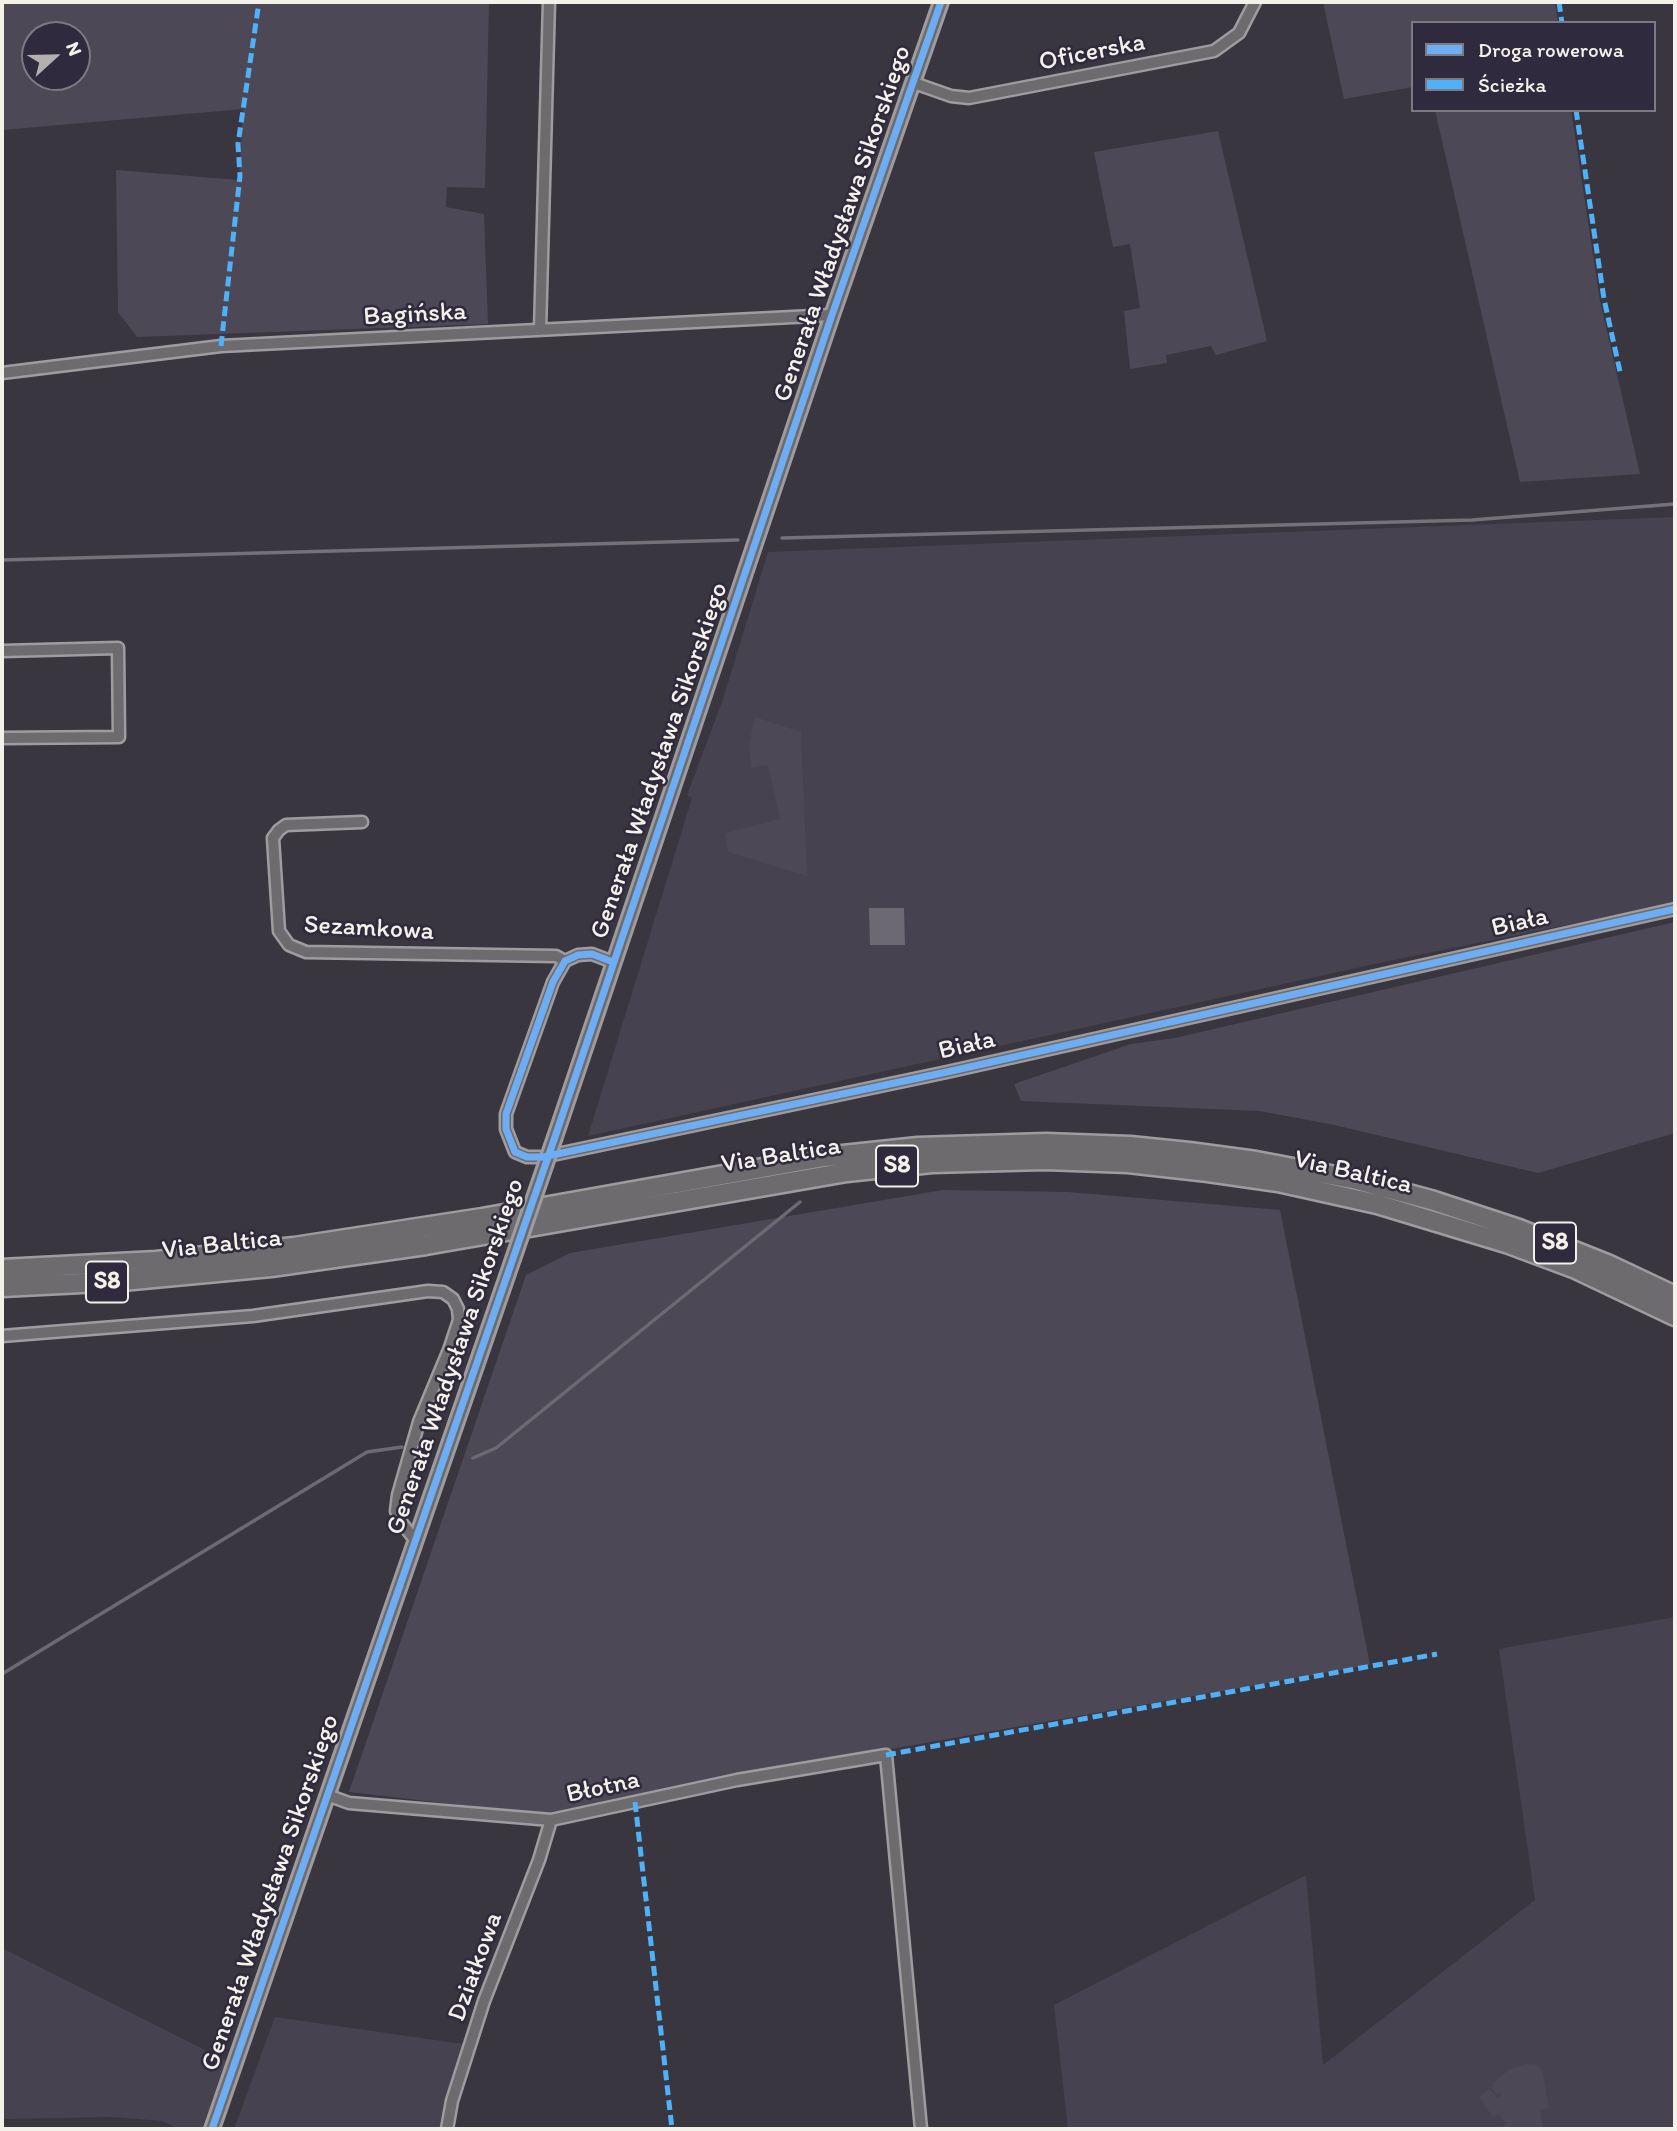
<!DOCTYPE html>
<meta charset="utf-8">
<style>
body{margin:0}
#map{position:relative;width:1677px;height:2131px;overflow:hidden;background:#393640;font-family:Itim,sans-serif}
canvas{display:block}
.frame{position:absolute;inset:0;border:4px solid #f4f1e8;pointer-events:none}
.legend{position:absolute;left:1411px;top:21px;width:245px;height:91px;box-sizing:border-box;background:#2f2a3d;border:2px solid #7e7a81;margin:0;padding:9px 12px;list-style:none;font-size:21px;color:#f4f1e8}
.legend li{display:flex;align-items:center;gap:14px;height:35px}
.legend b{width:35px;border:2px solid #7e7a81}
.north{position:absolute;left:21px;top:21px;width:70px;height:70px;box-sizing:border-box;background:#2f2a3d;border:2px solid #7e7a81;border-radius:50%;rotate:68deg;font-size:19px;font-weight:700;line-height:28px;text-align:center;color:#f4f1e8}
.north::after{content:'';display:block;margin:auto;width:24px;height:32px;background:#b3b0ad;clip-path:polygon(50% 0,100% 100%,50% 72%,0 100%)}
</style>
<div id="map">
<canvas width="1677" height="2131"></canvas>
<div class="frame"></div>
<ul class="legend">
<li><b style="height:9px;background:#6dadf4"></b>Droga rowerowa</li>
<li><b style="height:9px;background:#4fb1f8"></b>Ścieżka</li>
</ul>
<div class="north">N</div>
</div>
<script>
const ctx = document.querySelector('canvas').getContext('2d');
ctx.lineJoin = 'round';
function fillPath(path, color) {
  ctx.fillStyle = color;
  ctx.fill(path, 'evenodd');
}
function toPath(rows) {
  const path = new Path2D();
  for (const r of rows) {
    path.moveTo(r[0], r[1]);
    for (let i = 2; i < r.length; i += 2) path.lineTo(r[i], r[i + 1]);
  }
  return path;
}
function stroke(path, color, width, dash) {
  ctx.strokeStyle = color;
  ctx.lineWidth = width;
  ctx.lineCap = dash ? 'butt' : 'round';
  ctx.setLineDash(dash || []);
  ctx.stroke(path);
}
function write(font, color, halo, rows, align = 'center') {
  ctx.font = font + ' Itim,sans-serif';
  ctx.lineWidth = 5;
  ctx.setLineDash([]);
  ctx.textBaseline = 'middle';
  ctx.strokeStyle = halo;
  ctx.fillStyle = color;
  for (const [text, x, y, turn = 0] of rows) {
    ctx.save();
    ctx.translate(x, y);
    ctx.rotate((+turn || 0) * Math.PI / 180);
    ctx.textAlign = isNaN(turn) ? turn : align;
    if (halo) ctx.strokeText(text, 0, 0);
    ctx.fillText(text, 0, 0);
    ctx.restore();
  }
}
const built = toPath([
 [1675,517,1675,903,1384,962,588,1136,692,798,687,795,723,699,768,552],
 [1675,1617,1675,2129,1068,2129,1054,2005,1306,1875,1323,2065,1535,1900,1499,1649],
 [2,1948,227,2061,202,2129,179,2129,162,2121,113,2117,2,2119],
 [275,2017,463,2044,443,2117,443,2129,234,2129]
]);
const green = toPath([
 [2,2,489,2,485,188,447,187,446,207,484,214,488,324,137,337,118,312,116,170,239,180,243,109,2,130],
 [77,35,77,77,35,77,35,35],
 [1323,2,1555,2,1558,23,1413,23,1413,87,1344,99],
 [1435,110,1571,110,1600,301,1640,474,1520,482],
 [1218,131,1267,341,1216,355,1211,346,1166,355,1167,363,1130,369,1124,311,1140,308,1130,244,1113,247,1094,152],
 [755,717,801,732,807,876,728,852,725,833,780,819,768,765,751,768,749,744],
 [1675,922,1675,1133,1538,1173,1330,1124,1259,1111,1021,1101,1014,1084,1131,1044,1175,1038],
 [943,1190,1068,1192,1280,1210,1370,1665,708,1781,548,1815,349,1792,526,1275,570,1253],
 [1530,2063,1531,2066,1533,2064,1539,2066,1543,2073,1549,2108,1540,2110,1543,2129,1504,2129,1502,2127,1506,2123,1498,2114,1493,2117,1479,2097,1489,2089,1498,2098,1502,2095,1500,2092,1497,2094,1490,2086,1494,2087,1492,2083,1510,2069]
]);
const water = toPath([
 [869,908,904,908,905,945,870,945]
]);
const stream = toPath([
 [473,1458,496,1448,800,1202],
 [2,1674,367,1452,402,1447]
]);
const street = toPath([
 [914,83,951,96,969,98,1214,51,1239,33,1255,2],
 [540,330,549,2],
 [2,373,221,346,832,315],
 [2,651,118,648,119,737,2,738],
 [362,822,286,825,279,830,273,838,279,931,289,945,306,952,556,956,565,961],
 [613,962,592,954,578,955,565,961,553,982,506,1114,506,1129,515,1152,527,1157,543,1157,947,1072,1675,909],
 [2,1336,253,1316,428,1291,443,1292,453,1299,458,1309,459,1320,449,1350,419,1422,398,1495,396,1511,401,1522,415,1540],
 [327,1795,349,1803,551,1820,737,1780,886,1755,921,2129],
 [447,2129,452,2101,484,2001,539,1860,551,1820]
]);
const secondary = toPath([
 [555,1137,832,315,941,2],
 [212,2129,513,1259]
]);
const highway = toPath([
 [2,1269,156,1261,294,1247,482,1218,824,1157,918,1147,1046,1143,1130,1146,1189,1152,1256,1161,1357,1180,1431,1200,1519,1229,1607,1264,1675,1296],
 [2,1287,122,1281,271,1267,426,1245,847,1172,932,1163,1045,1160,1128,1163,1208,1172,1278,1182,1377,1204,1509,1244,1576,1269,1675,1316]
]);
const rail = toPath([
 [782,538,1472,520,1675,504],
 [2,560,738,540]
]);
const secondaryBridge = toPath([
 [513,1259,555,1137]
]);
const quiet = toPath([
 [1559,2,1562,23],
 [1576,110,1604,299,1621,376],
 [221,346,240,176,238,144,259,2],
 [886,1755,1437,1654],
 [635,1802,672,2129]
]);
const cycleway = toPath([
 [613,962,592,954,578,955,565,961,553,982,506,1114,506,1129,515,1152,527,1157,543,1157,947,1072,1675,909],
 [212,2129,555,1137,832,315,941,2]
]);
const shields = [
 [897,1166,42],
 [1555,1243,42],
 [107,1282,42]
];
const shieldNames = [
 ["S8",897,1166],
 ["S8",1555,1243],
 ["S8",107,1282]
];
const streetNames = [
 ["Oficerska",1092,53,-11],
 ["Generała Władysława Sikorskiego",843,224,-71],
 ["Bagińska",415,315,-3],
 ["Generała Władysława Sikorskiego",660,761,-71],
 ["Biała",1520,923,-13],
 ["Sezamkowa",369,929,3],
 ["Biała",967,1046,-13],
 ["Via Baltica",781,1156,-9],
 ["Via Baltica",1353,1173,13],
 ["Via Baltica",222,1245,-6],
 ["Generała Władysława Sikorskiego",456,1357,-71],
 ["Błotna",603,1788,-12],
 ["Generała Władysława Sikorskiego",271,1893,-71],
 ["Działkowa",476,1967,-70]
];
fillPath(built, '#46424f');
fillPath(green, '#4d4856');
fillPath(water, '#6d6972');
stroke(stream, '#6d6972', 3.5);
stroke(street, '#9e9c9f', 15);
stroke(secondary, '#9e9c9f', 18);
stroke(highway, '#9e9c9f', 23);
stroke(street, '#6d6b6d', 10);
stroke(secondary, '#6d6b6d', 12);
stroke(highway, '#6d6b6d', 18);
stroke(rail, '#747276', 3.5);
stroke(secondaryBridge, '#9e9c9f', 18, []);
stroke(secondaryBridge, '#6d6b6d', 12);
stroke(quiet, '#4fb1f8', 5, [10, 5]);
stroke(cycleway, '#6dadf4', 7);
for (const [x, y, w] of shields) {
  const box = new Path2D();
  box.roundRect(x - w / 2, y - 20.5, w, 41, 5);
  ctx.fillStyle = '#2f2a3d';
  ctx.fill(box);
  stroke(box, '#f4f1e8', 2);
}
write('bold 24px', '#f4f1e8', null, shieldNames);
write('26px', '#f4f1e8', '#2f2a3d', streetNames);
</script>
